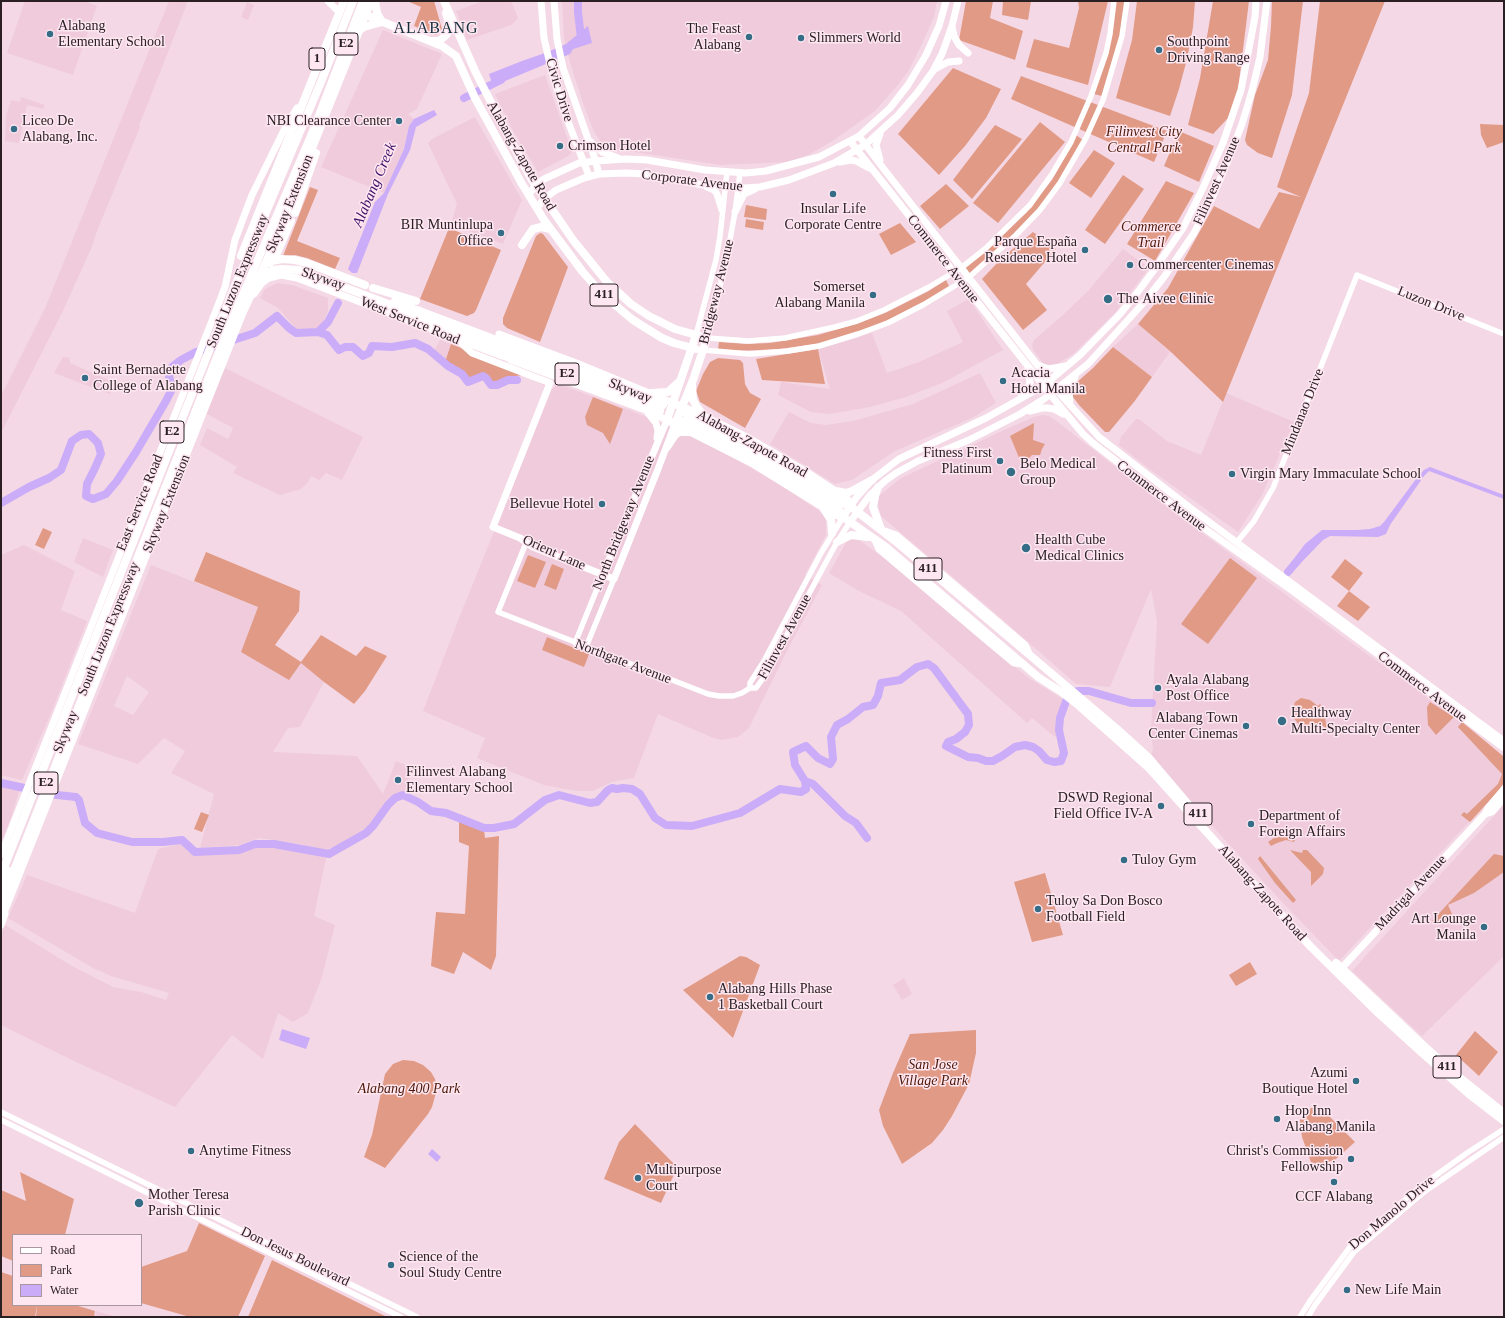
<!DOCTYPE html>
<meta charset="utf-8">
<style>
body{margin:0}
#map{position:relative;width:1505px;height:1318px;overflow:hidden;background:#f5d8e5;font-family:Georgia,serif}
canvas{display:block}
.frame{position:absolute;inset:0;border:2px solid #2a2024;pointer-events:none}
.legend{position:absolute;left:12px;top:1234px;width:130px;height:72px;box-sizing:border-box;background:#fee7f1;border:1px solid #a9979f;margin:0;padding:5px 7px;list-style:none;font-size:12px;color:#2a2024}
.legend li{display:flex;align-items:center;gap:8px;height:20px}
.legend b{width:20px;border:1px solid #a9979f}
</style>
<div id="map">
<canvas width="1505" height="1318"></canvas>
<div class="frame"></div>
<ul class="legend">
<li><b style="height:5px;background:#fff"></b>Road</li>
<li><b style="height:11px;background:#e19a85"></b>Park</li>
<li><b style="height:11px;background:#caacf9"></b>Water</li>
</ul>
</div>
<script>
const ctx = document.querySelector('canvas').getContext('2d');
ctx.lineJoin = 'round';
function fillPath(path, color) {
  ctx.fillStyle = color;
  ctx.fill(path, 'evenodd');
}
function toPath(rows) {
  const path = new Path2D();
  for (const r of rows) {
    path.moveTo(r[0], r[1]);
    for (let i = 2; i < r.length; i += 2) path.lineTo(r[i], r[i + 1]);
  }
  return path;
}
function stroke(path, color, width, dash) {
  ctx.strokeStyle = color;
  ctx.lineWidth = width;
  ctx.lineCap = dash ? 'butt' : 'round';
  ctx.setLineDash(dash || []);
  ctx.stroke(path);
}
function write(font, color, halo, rows, align = 'center') {
  ctx.font = font + ' Georgia,serif';
  ctx.lineWidth = 3;
  ctx.setLineDash([]);
  ctx.textBaseline = 'middle';
  ctx.strokeStyle = halo;
  ctx.fillStyle = color;
  for (const [text, x, y, turn = 0] of rows) {
    ctx.save();
    ctx.translate(x, y);
    ctx.rotate((+turn || 0) * Math.PI / 180);
    ctx.textAlign = isNaN(turn) ? turn : align;
    if (halo) ctx.strokeText(text, 0, 0);
    ctx.fillText(text, 0, 0);
    ctx.restore();
  }
}
const built = toPath([
 [25,1,85,1,97,6,73,75,7,53],
 [169,1,188,1,139,126,140,127,97,231,91,249,61,315,1,433,1,396,46,306],
 [483,1,511,1,518,18,511,25,467,40,456,11],
 [562,1,937,1,934,17,922,44,909,70,897,86,875,111,834,140,810,154,788,162,721,165,634,152,613,151,606,149,594,132,583,103,571,66,564,39],
 [247,2,254,5,248,20,241,17],
 [383,30,442,54,417,109,408,114,414,119,409,126,404,149,384,193,321,167],
 [545,75,572,151,570,155,538,172,512,129,495,94],
 [21,97,45,105,43,109,27,105,19,143,5,141,6,116,11,100,20,102],
 [475,117,522,200,503,244,451,224,457,204,428,143,432,139],
 [1123,249,1149,268,1114,314,1073,354,1057,364,1053,365,1044,364,1033,350,1032,344,1034,340,1064,314,1088,291],
 [277,283,292,285,328,298,328,311,322,324,317,329,298,331,278,308,260,298,265,289],
 [969,299,1003,350,942,383,906,397,870,407,829,414,811,412,778,395,781,382,830,389,818,349,856,338,872,333,887,373,919,362,963,342,947,311],
 [1138,324,1170,352,1152,377,1113,347],
 [440,340,451,344,445,362,434,351],
 [63,357,70,358,70,363,115,383,110,394,54,373],
 [225,368,363,437,342,480,326,473,319,480,311,476,308,482,301,489,280,495,233,473,237,467,200,445,207,428,228,439,233,428,205,413],
 [980,373,996,403,972,418,895,451,852,480,835,484,770,444,789,412,811,423,826,425,853,421,913,404],
 [561,385,632,411,696,438,737,460,782,486,821,512,826,518,826,535,805,575,822,585,789,647,749,728,738,737,721,740,711,737,658,714,634,778,612,782,593,791,576,791,544,785,477,758,485,738,423,711,461,613,552,389,556,386],
 [1226,393,1294,422,1262,495,1238,532,1148,468,1119,445,1121,437,1136,419,1139,419,1167,441,1201,455],
 [1043,415,1049,416,1055,420,1179,516,1346,639,1462,722,1503,756,1504,782,1501,788,1339,961,1282,902,1161,770,1151,755,1153,749,1151,729,1157,621,1151,589,1110,687,1076,684,994,612,881,516,878,504,879,496,901,478,1002,431,1034,417],
 [855,537,884,558,1000,655,1029,678,1064,700,1057,721,1057,735,1055,737,1032,718,1027,723,901,611,857,590,829,573,848,539],
 [83,538,113,550,103,577,74,562],
 [24,545,75,571,61,610,87,621,52,711,22,780,1,775,1,555],
 [151,565,258,607,241,652,301,662,324,682,300,727,288,728,273,752,357,756,383,794,396,761,413,768,404,792,390,798,377,818,372,824,335,847,325,850,294,843,259,838,239,845,200,848,214,794,171,773,185,751,164,738,138,764,78,744],
 [127,676,149,692,133,715,114,706],
 [1,782,20,788,12,815,1,843],
 [1504,805,1504,956,1422,1036,1352,971],
 [180,844,193,855,230,854,255,844,271,845,326,858,314,916,335,925,322,977,308,1013,293,1022,278,1013,263,1059,232,1035,175,1107,76,1062,1,1025,1,936,5,925,72,966,113,987,141,992,166,1000,169,993,111,976,93,968,8,918,27,875,135,913,158,849],
 [904,978,912,994,902,1000,893,985],
 [96,1311,117,1317,95,1317]
]);
const green = toPath([
 [407,1,434,1,442,29,436,35,414,26,421,7],
 [966,1,993,1,990,18,1023,31,1015,60,959,40],
 [1003,1,1031,1,1028,20,1002,15],
 [1078,1,1108,1,1088,85,1026,67,1034,39,1069,48,1079,8],
 [1116,1,1125,1,1124,16,1117,48,1102,96,1094,94],
 [1137,1,1195,1,1193,27,1187,59,1179,89,1170,116,1116,98,1132,40],
 [1213,1,1249,1,1238,90,1228,118,1213,134,1188,125,1200,78],
 [1272,1,1303,1,1292,95,1272,158,1258,153,1247,145,1245,140,1255,95,1268,60,1271,26],
 [1320,1,1385,1,1223,402,1171,352,1138,324,1168,288,1214,206,1259,229,1279,192,1301,197,1277,187,1309,93],
 [953,68,1001,89,986,118,965,146,939,175,898,134],
 [1021,76,1167,131,1154,162,1011,99],
 [1040,122,1065,142,998,223,973,203],
 [1480,124,1504,125,1504,142,1487,148,1481,135],
 [995,125,1022,139,972,199,953,180],
 [1179,131,1214,146,1199,182,1164,166],
 [1076,135,1083,140,1059,182,1039,210,1016,235,970,274,965,267,978,257,1026,213,1052,180],
 [1094,150,1115,163,1091,198,1069,183],
 [1123,175,1144,189,1105,244,1085,230],
 [1166,181,1194,193,1155,261,1127,244],
 [946,184,969,206,940,229,920,206],
 [310,187,318,190,297,241,340,258,335,269,307,258,295,255,283,256],
 [746,205,767,209,766,220,744,217],
 [746,219,764,222,763,230,745,227],
 [900,223,916,242,891,255,879,234],
 [449,228,501,250,476,310,474,313,467,316,420,299],
 [1033,232,1056,249,1026,284,1047,310,1023,330,982,279,1001,259],
 [540,233,543,234,568,267,540,342,507,328,503,324,503,318,536,236],
 [946,280,949,286,925,301,890,319,863,330,822,343,780,349,759,350,735,351,718,349,719,342,746,344,770,343,818,335,859,323,885,313,927,292],
 [451,344,528,374,547,386,523,375,508,377,493,384,487,376,481,374,468,381,462,371,445,362],
 [1113,347,1152,377,1134,402,1109,432,1105,432,1079,405,1073,397,1073,391,1076,383,1093,368],
 [818,349,825,384,762,380,756,359],
 [718,358,740,360,743,363,745,384,750,393,761,399,745,428,700,402,696,391,703,374,710,362],
 [593,397,623,409,610,444,603,433,587,425,585,417],
 [1034,423,1033,440,1045,444,1042,449,1040,455,1032,455,1022,465,1010,436],
 [43,528,52,532,44,549,35,545],
 [206,552,300,591,299,611,275,645,301,662,321,635,356,656,365,646,387,656,365,691,354,704,324,682,301,663,289,680,241,652,258,607,194,581],
 [528,555,546,562,535,588,517,581],
 [1230,558,1257,578,1208,644,1181,624],
 [1345,559,1363,573,1349,591,1370,607,1358,621,1337,606,1349,591,1331,577],
 [552,564,564,569,556,590,544,585],
 [547,637,589,654,584,667,542,650],
 [1301,698,1310,700,1318,706,1320,704,1323,707,1321,709,1325,716,1326,724,1332,725,1327,730,1322,725,1317,730,1320,733,1317,733,1309,732,1299,725,1294,718,1293,709,1295,702],
 [1430,702,1454,717,1436,735,1428,725,1427,707],
 [1462,722,1503,756,1504,760,1504,782,1501,788,1470,822,1461,815,1464,812,1467,814,1498,784,1502,774,1458,727],
 [201,812,209,815,202,832,194,829],
 [459,820,484,830,485,838,499,836,496,956,491,970,463,952,454,974,431,966,436,912,465,914,469,846,459,842],
 [1286,835,1296,837,1296,838,1294,842,1286,840,1277,843,1271,846,1268,842,1274,838],
 [1290,850,1302,853,1303,850,1307,850,1324,868,1323,874,1311,886,1311,872],
 [1494,854,1504,856,1504,872,1474,893,1448,905,1452,914,1450,917,1452,921,1432,921],
 [1260,856,1296,900,1293,903,1275,883,1258,859],
 [1045,873,1063,935,1032,942,1014,882],
 [740,956,746,957,760,965,733,1038,683,990],
 [1250,962,1257,974,1236,986,1229,975],
 [976,1030,976,1053,969,1084,952,1116,943,1130,932,1143,902,1164,883,1126,879,1110,893,1073,910,1034],
 [1475,1031,1498,1052,1479,1076,1456,1055],
 [403,1060,414,1061,423,1065,431,1072,435,1079,437,1089,432,1107,428,1114,385,1168,364,1157,372,1135,385,1074,393,1064],
 [1317,1107,1321,1108,1355,1142,1336,1159,1313,1168,1302,1137,1300,1122,1300,1120,1311,1108],
 [635,1124,675,1165,676,1170,661,1203,604,1179,619,1142],
 [20,1172,74,1199,65,1235,13,1235,13,1261,1,1256,1,1190,26,1201],
 [199,1223,265,1256,238,1317,190,1317,141,1303,141,1267,187,1251],
 [272,1260,387,1317,248,1317],
 [1,1272,13,1276,13,1305,37,1305,35,1317,1,1317],
 [37,1305,75,1305,95,1311,94,1317,36,1317]
]);
const water = toPath([
 [588,26,592,43,573,49,570,54,493,86,489,74,522,61,545,53,566,44],
 [434,110,437,115,416,127,410,150,388,194,357,273,352,273,348,269,375,202,384,193,404,149,409,126,414,119],
 [1430,467,1504,495,1504,499,1429,471,1424,476,1390,525,1386,534,1378,537,1330,536,1323,540,1296,568,1290,564,1305,544,1322,530,1357,530,1370,529,1380,526,1384,522,1419,475,1424,470],
 [282,1029,310,1038,306,1049,279,1040],
 [432,1149,441,1157,437,1162,428,1154]
]);
const river = toPath([
 [578,1,578,12,581,38,579,41],
 [464,98,501,80],
 [318,332,328,322,338,303],
 [1,503,29,487,49,478,61,470,72,441,81,435,89,434,98,443,101,454,95,468,87,484,86,496,93,499,106,494,117,481,136,452,166,401,173,387,169,377,172,367,181,360,196,352,255,333,277,316,289,328,296,333,318,332,327,335,339,350,345,347,353,347,363,356,369,353,372,346,392,347,415,343,428,349,448,366,462,374,468,382,483,376,486,378,491,385,497,385,508,380,517,380],
 [1288,572,1299,559],
 [805,781,813,784,845,816,856,823,867,838],
 [1,783,57,795,76,797,79,800,85,823,97,833,132,842,163,842,182,840,195,852,239,850,255,844,274,844,329,854,366,833,373,826,388,805,395,798,403,795,418,802,431,811,446,813,484,828,494,828,514,824,545,800,559,795,590,803,597,802,608,790,612,788,617,789,623,788,632,789,640,794,655,818,666,825,692,826,740,813,780,789,801,792,806,789,805,781,795,765,793,752,806,746,818,758,830,764,833,759,831,737,837,725,848,719,863,707,873,705,878,696,881,683,900,680,917,667,928,664,934,668,968,714,969,725,965,732,956,739,948,742,946,746,968,757,978,758,986,761,993,761,1002,756,1015,747,1025,745,1033,747,1039,751,1047,760,1054,762,1061,761,1064,753,1059,730,1060,718,1069,693,1079,691,1089,691,1131,703,1152,703]
]);
const minor = toPath([
 [740,173,735,212,726,262,707,338,749,341,785,338,835,327,857,321,884,310,929,287,961,268,985,249,1030,205,1052,174,1071,142,1091,96,1106,53,1110,34,1114,1],
 [696,335,716,260,720,236,727,172],
 [703,350,750,354,788,351,819,346,858,334,888,323,923,305,968,278,1016,235,1040,210,1060,183,1086,138,1103,100,1122,36,1127,1],
 [1237,542,1254,521,1273,488,1357,275,1504,334],
 [526,543,498,612,708,694,719,696,733,696,742,693,750,688,756,688,764,677,837,542,850,522],
 [575,643,603,574],
 [586,647,614,579],
 [750,688,750,683,764,661,821,553,843,517],
 [1,1112,417,1317],
 [1,1120,192,1215,401,1317],
 [1300,1317,1310,1301,1350,1247,1421,1186,1467,1153,1504,1129],
 [1308,1317,1315,1305,1354,1252,1424,1192,1504,1137]
]);
const major = toPath([
 [328,1,336,9],
 [541,1,544,38,552,73,564,111,589,176],
 [554,1,557,39,563,68,594,156,599,174],
 [952,27,954,36,959,45,968,53],
 [935,69,948,62,959,61],
 [880,134,876,145,880,160],
 [859,136,883,168,1060,394,1099,437,1189,507,1504,741],
 [850,141,1054,399,1083,434,1093,443,1184,514,1294,592,1504,748],
 [591,142,602,152,618,158],
 [840,162,851,160,856,161,869,168],
 [707,187,714,190,717,194,722,210],
 [529,195,535,185,544,179,579,163,596,161,626,159,647,160,705,170,746,173,766,171,819,157,859,136,890,108,908,85,926,55,939,26,946,1],
 [537,208,544,199,556,190,584,178,599,174,626,173,646,174,703,185,744,188,760,187,789,180,834,163,865,145,898,115,917,93,933,71,942,54,952,26,958,1],
 [735,212,744,194,755,189],
 [254,294,262,283,269,278,281,275,297,278,502,356],
 [499,334,579,364,673,403],
 [461,343,472,353,550,383,493,527,520,538,533,547,614,579,658,469,675,424],
 [511,360,645,410,667,420,603,574],
 [1038,365,1048,369,1066,366],
 [1021,397,1027,390,1030,383,1028,367],
 [1070,405,1069,391,1075,377],
 [1030,411,1042,408,1048,408,1054,409,1063,414],
 [648,413,656,423,658,431,657,438],
 [843,517,856,498,872,480,899,459,986,418,1043,386,1080,355,1120,314,1137,293,1154,270,1183,228,1202,190,1223,143,1241,90,1255,17,1256,1],
 [850,522,870,495,885,481,896,473,918,461,969,440,1020,414,1044,399,1088,364,1146,300,1164,277,1194,233,1213,196,1227,163,1242,124,1252,91,1260,57,1267,1],
 [885,531,896,535,1025,645,1029,653],
 [875,540,879,549,990,643,1014,663,1023,664],
 [1485,814,1492,812,1504,798],
 [1,855,215,313,225,287,235,240,252,195,286,126,297,108],
 [1,925,5,914],
 [1338,972,1485,814,1488,808,1504,789]
]);
const highway = toPath([
 [375,1,377,13,382,22],
 [444,1,476,73,518,155,532,180,573,240,607,282,631,304,649,316,675,329,707,338,693,380,675,424],
 [361,13,442,46,456,56,475,98,522,184,544,220,582,271,602,294,633,320,662,338,674,343,696,349],
 [357,32,364,27,382,22],
 [432,41,439,41,444,37,447,34,448,20,446,13],
 [295,213,316,153],
 [522,245,533,229,541,227,550,229],
 [241,256,344,1],
 [272,261,282,259,295,260,307,263,365,285],
 [270,263,277,253,291,221],
 [258,277,273,270,281,269,299,270,391,305,409,314],
 [373,288,416,301],
 [394,302,412,308],
 [417,310,613,384,663,405],
 [415,316,660,411],
 [696,335,667,420,754,464,836,515,843,517,886,547,1038,677,1063,693,1077,704,1149,768,1275,908,1311,947,1375,1010,1420,1051,1469,1094,1504,1121],
 [498,353,515,361],
 [692,386,693,400,697,407,703,415],
 [650,393,668,392,680,381],
 [673,403,705,417,746,437,809,474,847,499,850,506,894,540,1117,729,1149,758,1188,804],
 [687,415,743,442,803,478,844,504,850,506],
 [684,421,741,449,772,467,839,510,843,517],
 [667,447,675,435,679,432,691,432],
 [878,487,875,496,873,507,881,529],
 [836,491,846,493,852,491,872,480],
 [824,509,831,520,832,533],
 [837,542,851,535,868,537],
 [1,875,232,293,321,82,353,1],
 [1,886,7,870],
 [1,903,226,334,313,131,363,1],
 [1,919,242,314,268,258,371,1],
 [1336,963,1425,1047,1465,1082,1504,1113]
]);
const markers = [
 [50,34,4,"#356d87"],
 [749,37,4,"#356d87"],
 [801,38,4,"#356d87"],
 [1159,50,4,"#356d87"],
 [399,121,4,"#356d87"],
 [14,129,4,"#356d87"],
 [560,146,4,"#356d87"],
 [833,194,4,"#356d87"],
 [501,233,4,"#356d87"],
 [1085,250,4,"#356d87"],
 [1130,265,4,"#356d87"],
 [873,295,4,"#356d87"],
 [1108,299,5,"#356d87"],
 [85,378,4,"#356d87"],
 [1003,381,4,"#356d87"],
 [1000,461,4,"#356d87"],
 [1011,472,5,"#356d87"],
 [1232,474,4,"#356d87"],
 [602,504,4,"#356d87"],
 [1026,548,5,"#356d87"],
 [1158,688,4,"#356d87"],
 [1282,721,5,"#356d87"],
 [1246,726,4,"#356d87"],
 [398,780,4,"#356d87"],
 [1161,806,4,"#356d87"],
 [1251,824,4,"#356d87"],
 [1124,860,4,"#356d87"],
 [1038,909,4,"#356d87"],
 [1484,927,4,"#356d87"],
 [710,997,4,"#356d87"],
 [1356,1081,4,"#356d87"],
 [1277,1119,4,"#356d87"],
 [191,1151,4,"#356d87"],
 [1351,1159,4,"#356d87"],
 [638,1178,4,"#356d87"],
 [1334,1182,4,"#356d87"],
 [139,1203,5,"#356d87"],
 [391,1265,4,"#356d87"],
 [1347,1290,4,"#356d87"]
];
const shields = [
 [346,44,24],
 [317,59,16],
 [604,295,28],
 [567,374,24],
 [172,432,24],
 [928,569,28],
 [46,783,24],
 [1198,814,28],
 [1447,1067,28]
];
const shieldNames = [
 ["E2",346,44],
 ["1",317,59],
 ["411",604,295],
 ["E2",567,374],
 ["E2",172,432],
 ["411",928,569],
 ["E2",46,783],
 ["411",1198,814],
 ["411",1447,1067]
];
const poiNames = [
 ["Alabang",58,26],
 ["Elementary School",58,42],
 ["The Feast",741,29,"right"],
 ["Alabang",741,45,"right"],
 ["Slimmers World",809,38],
 ["Southpoint",1167,42],
 ["Driving Range",1167,58],
 ["Liceo De",22,121],
 ["Alabang, Inc.",22,137],
 ["NBI Clearance Center",391,121,"right"],
 ["Crimson Hotel",568,146],
 ["Insular Life",833,209,"center"],
 ["Corporate Centre",833,225,"center"],
 ["BIR Muntinlupa",493,225,"right"],
 ["Office",493,241,"right"],
 ["Parque España",1077,242,"right"],
 ["Residence Hotel",1077,258,"right"],
 ["Commercenter Cinemas",1138,265],
 ["Somerset",865,287,"right"],
 ["Alabang Manila",865,303,"right"],
 ["The Aivee Clinic",1117,299],
 ["Saint Bernadette",93,370],
 ["College of Alabang",93,386],
 ["Acacia",1011,373],
 ["Hotel Manila",1011,389],
 ["Fitness First",992,453,"right"],
 ["Platinum",992,469,"right"],
 ["Belo Medical",1020,464],
 ["Group",1020,480],
 ["Virgin Mary Immaculate School",1240,474],
 ["Bellevue Hotel",594,504,"right"],
 ["Health Cube",1035,540],
 ["Medical Clinics",1035,556],
 ["Ayala Alabang",1166,680],
 ["Post Office",1166,696],
 ["Healthway",1291,713],
 ["Multi-Specialty Center",1291,729],
 ["Alabang Town",1238,718,"right"],
 ["Center Cinemas",1238,734,"right"],
 ["Filinvest Alabang",406,772],
 ["Elementary School",406,788],
 ["DSWD Regional",1153,798,"right"],
 ["Field Office IV-A",1153,814,"right"],
 ["Department of",1259,816],
 ["Foreign Affairs",1259,832],
 ["Tuloy Gym",1132,860],
 ["Tuloy Sa Don Bosco",1046,901],
 ["Football Field",1046,917],
 ["Art Lounge",1476,919,"right"],
 ["Manila",1476,935,"right"],
 ["Alabang Hills Phase",718,989],
 ["1 Basketball Court",718,1005],
 ["Azumi",1348,1073,"right"],
 ["Boutique Hotel",1348,1089,"right"],
 ["Hop Inn",1285,1111],
 ["Alabang Manila",1285,1127],
 ["Anytime Fitness",199,1151],
 ["Christ's Commission",1343,1151,"right"],
 ["Fellowship",1343,1167,"right"],
 ["Multipurpose",646,1170],
 ["Court",646,1186],
 ["Mother Teresa",148,1195],
 ["Parish Clinic",148,1211],
 ["CCF Alabang",1334,1197,"center"],
 ["Science of the",399,1257],
 ["Soul Study Centre",399,1273],
 ["New Life Main",1355,1290]
];
const streetNames = [
 ["Civic Drive",559,90,73],
 ["Alabang-Zapote Road",521,156,60],
 ["Corporate Avenue",692,181,7],
 ["Filinvest Avenue",1217,181,-66],
 ["Skyway Extension",290,204,-68],
 ["Commerce Avenue",943,259,52],
 ["Skyway",323,279,19],
 ["South Luzon Expressway",238,281,-68],
 ["Bridgeway Avenue",717,292,-76],
 ["Luzon Drive",1431,304,22],
 ["West Service Road",410,321,22],
 ["Skyway",630,391,22],
 ["Mindanao Drive",1303,412,-68],
 ["Alabang-Zapote Road",752,444,29],
 ["Commerce Avenue",1161,496,37],
 ["East Service Road",140,503,-68],
 ["Skyway Extension",167,504,-68],
 ["North Bridgeway Avenue",624,523,-68],
 ["Orient Lane",554,553,24],
 ["South Luzon Expressway",109,629,-68],
 ["Filinvest Avenue",785,637,-61],
 ["Northgate Avenue",623,662,21],
 ["Commerce Avenue",1422,687,37],
 ["Skyway",66,732,-68],
 ["Alabang-Zapote Road",1262,893,48],
 ["Madrigal Avenue",1411,893,-47],
 ["Don Manolo Drive",1392,1213,-40],
 ["Don Jesus Boulevard",295,1257,26]
];
const parkNames = [
 ["Filinvest City",1144,132],
 ["Central Park",1144,148],
 ["Commerce",1151,227],
 ["Trail",1151,243],
 ["San Jose",933,1065],
 ["Village Park",933,1081],
 ["Alabang 400 Park",409,1089]
];
const waterNames = [
 ["Alabang Creek",375,185,-67]
];
const quarterNames = [
 ["ALABANG",436,29]
];
fillPath(built, '#efcbdb');
fillPath(green, '#e19a85');
fillPath(water, '#caacf9');
stroke(river, '#caacf9', 8);
stroke(minor, '#fff', 5.5);
stroke(major, '#fff', 7);
stroke(highway, '#fff', 8);
for (const [x, y, r, color] of markers) {
  const dot = new Path2D();
  dot.arc(x, y, r, 0, 2 * Math.PI);
  ctx.fillStyle = color;
  ctx.fill(dot);
  stroke(dot, '#fee7f1', 1.5);
}
for (const [x, y, w] of shields) {
  const box = new Path2D();
  box.roundRect(x - w / 2, y - 11, w, 22, 3);
  ctx.fillStyle = '#fee7f1';
  ctx.fill(box);
  stroke(box, '#2a2024', 1);
}
write('bold 13px', '#2a2024', null, shieldNames);
write('14px', '#2a2024', '#fee7f1', poiNames, 'left');
write('14px', '#2a2024', '#fee7f1', streetNames);
write('italic 14px', '#4d1707', '#fee7f1', parkNames);
write('italic 15px', '#3b0b65', '#fee7f1', waterNames);
ctx.letterSpacing = '1px';
write('16px', '#122d39', '#fee7f1', quarterNames);
ctx.letterSpacing = '0px';
</script>
